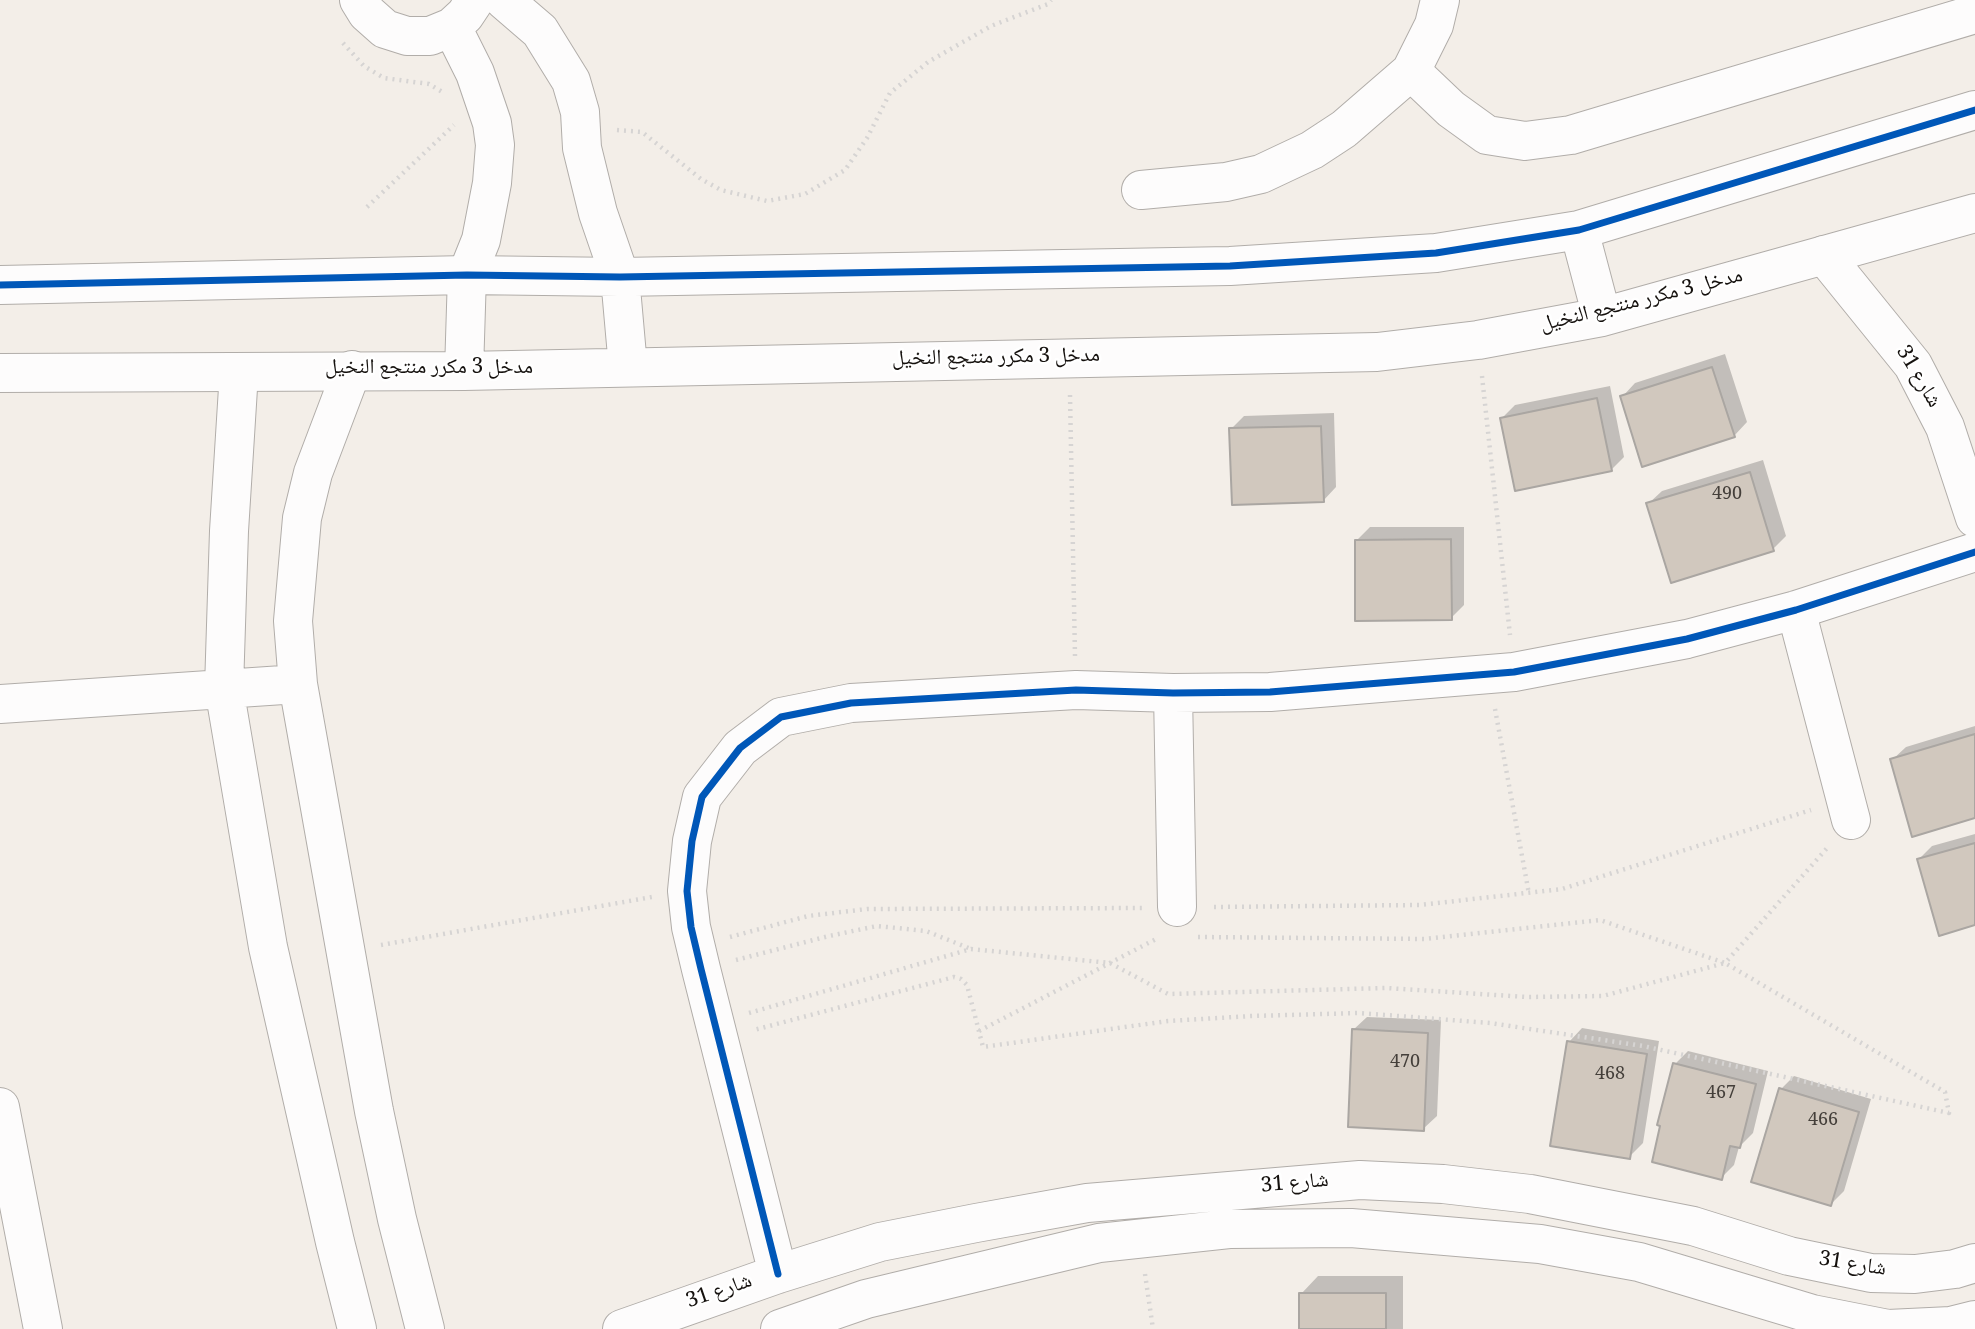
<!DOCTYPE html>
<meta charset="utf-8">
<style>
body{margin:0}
canvas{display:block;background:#f3eee8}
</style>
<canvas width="1975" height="1329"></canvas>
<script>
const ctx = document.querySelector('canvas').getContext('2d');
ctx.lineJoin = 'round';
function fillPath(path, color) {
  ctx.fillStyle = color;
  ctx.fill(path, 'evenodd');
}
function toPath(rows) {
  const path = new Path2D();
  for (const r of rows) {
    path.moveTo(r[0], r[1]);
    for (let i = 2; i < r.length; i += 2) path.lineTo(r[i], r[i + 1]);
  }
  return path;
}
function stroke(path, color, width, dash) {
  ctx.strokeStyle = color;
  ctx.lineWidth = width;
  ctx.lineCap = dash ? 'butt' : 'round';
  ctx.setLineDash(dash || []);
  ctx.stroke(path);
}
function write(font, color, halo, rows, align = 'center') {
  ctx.font = font + ' Georgia,"Noto Naskh Arabic",serif';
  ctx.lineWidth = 5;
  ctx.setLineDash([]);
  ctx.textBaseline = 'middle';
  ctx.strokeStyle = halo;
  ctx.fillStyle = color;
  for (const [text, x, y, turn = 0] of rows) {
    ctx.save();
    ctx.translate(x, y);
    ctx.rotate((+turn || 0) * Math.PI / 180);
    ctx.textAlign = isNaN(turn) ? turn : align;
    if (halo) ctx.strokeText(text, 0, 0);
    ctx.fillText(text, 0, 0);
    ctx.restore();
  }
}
const shadow = toPath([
 [1725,354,1747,422,1734,436,1622,397,1635,383],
 [1610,386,1624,457,1611,470,1502,418,1515,405],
 [1334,413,1336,487,1323,501,1231,429,1244,416],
 [1763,460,1786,536,1773,549,1648,504,1662,491],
 [1370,527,1464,527,1464,605,1451,618,1356,541],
 [1975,726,1975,816,1892,760,1906,747],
 [1975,834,1975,924,1919,859,1932,846],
 [1367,1017,1441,1020,1437,1116,1423,1129,1353,1030],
 [1582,1028,1659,1041,1643,1143,1629,1157,1569,1042],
 [1688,1051,1768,1071,1753,1133,1739,1147,1734,1165,1721,1178,1663,1125,1675,1064],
 [1794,1076,1871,1099,1844,1191,1831,1204,1781,1089],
 [1318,1276,1403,1276,1403,1329,1301,1329,1301,1294]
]);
const building = toPath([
 [1712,367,1735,437,1642,467,1620,396,1712,367],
 [1597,398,1612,471,1515,491,1500,418,1597,398],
 [1321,426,1324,502,1232,505,1229,428,1321,426],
 [1750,472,1774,551,1671,583,1646,503,1750,472],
 [1451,539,1452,620,1355,621,1355,540,1451,539],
 [1975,734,1975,818,1912,837,1890,759,1975,734],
 [1975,843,1975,925,1939,936,1917,859,1975,843],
 [1352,1029,1428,1033,1424,1131,1348,1127,1352,1029],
 [1567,1041,1647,1054,1630,1159,1550,1146,1567,1041],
 [1673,1063,1756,1084,1740,1148,1730,1146,1722,1180,1652,1162,1660,1126,1657,1125,1673,1063],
 [1779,1088,1859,1112,1831,1206,1751,1182,1779,1088],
 [1299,1293,1386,1293,1386,1329,1299,1329,1299,1293]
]);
const path = toPath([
 [343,43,364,66,384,78,429,84,444,93],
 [617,130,642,132,701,179,721,190,767,201,805,194,845,170,867,138,890,93,928,62,991,26,1048,4,1051,0],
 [367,207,454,125],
 [1482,376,1510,635],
 [1070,395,1075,656],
 [1495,709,1529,894],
 [1214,907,1420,905,1562,889,1811,810],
 [730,937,808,916,867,909,1142,908],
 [1198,937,1425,939,1600,920,1725,963,1828,847],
 [381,945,652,897],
 [736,960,829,936,877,926,926,931,971,949],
 [749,1013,971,949,1110,963,1168,994,1386,988,1527,997,1603,996,1725,963,1945,1092,1949,1113,1643,1046,1490,1023,1359,1013,1252,1016,1168,1021,983,1047,967,985,961,979,954,977,754,1030],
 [979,1031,1158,938],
 [1145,1274,1153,1329]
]);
const minor = toPath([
 [359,0,367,13,385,29,407,36,430,36,452,27,465,15,475,0],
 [504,0,540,31,571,81,580,112,582,148,598,213,620,277],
 [452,27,475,73,492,123,495,145,492,183,481,240,467,275],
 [1411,71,1451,109,1487,135,1525,141,1571,135,1975,14],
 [1141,190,1226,182,1261,174,1312,150,1344,129,1411,71,1434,25,1440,0],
 [1824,255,1913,365,1945,427,1975,518],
 [352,370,313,473,302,518,293,621,298,684,374,1111,397,1219,425,1329],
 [239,372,229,531,224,688,268,947,335,1242,357,1329],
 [1796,610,1851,820],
 [1173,693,1177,907],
 [0,704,298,684],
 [0,1107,43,1329],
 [778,1274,701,969,691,927,687,891,692,841,702,797,740,748,781,717,851,703,1076,690,1173,693,1270,692,1514,672,1687,639,1796,610,1975,552],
 [622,1329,778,1274,880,1242,976,1223,1087,1203,1360,1180,1443,1184,1530,1194,1693,1226,1789,1256,1871,1273,1915,1274,1955,1269,1975,1263],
 [780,1329,866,1299,1099,1243,1229,1229,1351,1228,1540,1244,1639,1262,1812,1314,1888,1329,1951,1326,1975,1320]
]);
const tertiary = toPath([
 [1579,230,1602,317],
 [620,277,628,367],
 [0,285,467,275,620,277,1230,266,1436,253,1579,230,1975,110],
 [464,371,467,275],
 [0,373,464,371,1377,352,1478,340,1602,317,1975,213]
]);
const cycleway = toPath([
 [0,285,467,275,620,277,1230,266,1436,253,1579,230,1975,110],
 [778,1274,701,969,691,927,687,891,692,841,702,797,740,748,781,717,851,703,1076,690,1173,693,1270,692,1514,672,1687,639,1796,610,1975,552]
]);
const numberNames = [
 ["490",1727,497],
 ["470",1405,1065],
 ["468",1610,1077],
 ["467",1721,1096],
 ["466",1823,1123]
];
const streetNames = [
 ["مدخل 3 مكرر منتجع النخيل",1642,303,-14],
 ["مدخل 3 مكرر منتجع النخيل",996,360,-1],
 ["مدخل 3 مكرر منتجع النخيل",429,370],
 ["شارع 31",1916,378,59],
 ["شارع 31",1295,1186,-5],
 ["شارع 31",1852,1267,9],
 ["شارع 31",720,1294,-19]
];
fillPath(shadow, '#0003');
fillPath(building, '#d1c8be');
stroke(building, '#aaa6a2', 2);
stroke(minor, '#b1ada9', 40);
stroke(tertiary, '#b1ada9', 40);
stroke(path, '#d6d4d3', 4.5, [2, 5]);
stroke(minor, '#fdfcfc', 38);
stroke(tertiary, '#fdfcfc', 38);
stroke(cycleway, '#0057b8', 7);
write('18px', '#443f3a', null, numberNames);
write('21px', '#15110e', '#fff', streetNames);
</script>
